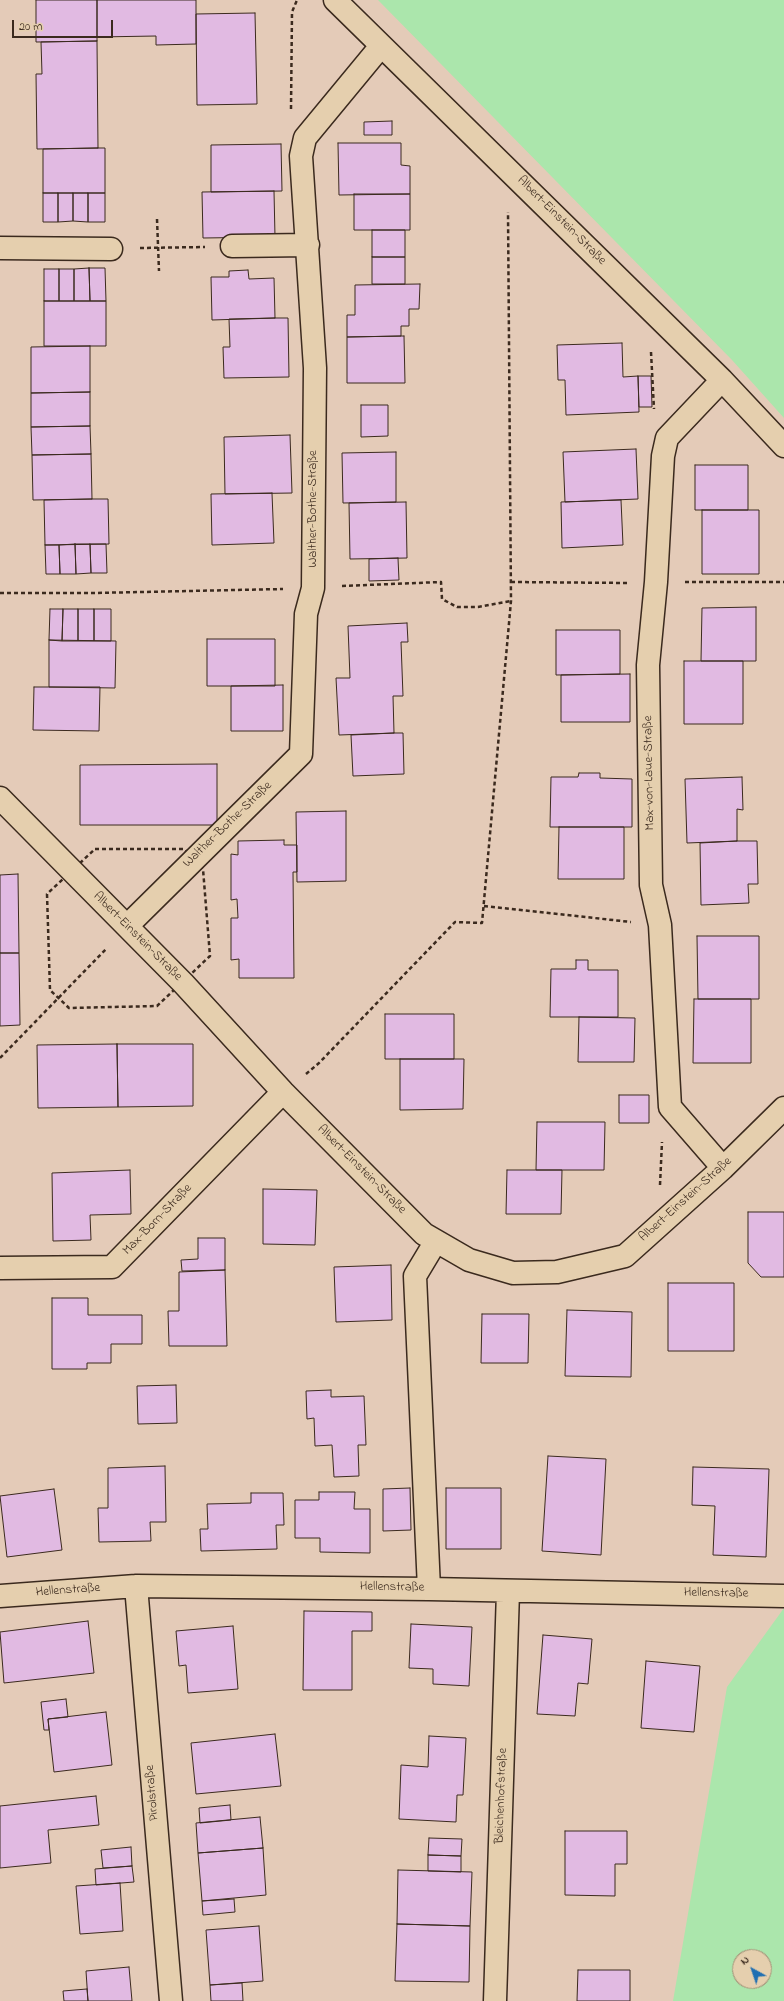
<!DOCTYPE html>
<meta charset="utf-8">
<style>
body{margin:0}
#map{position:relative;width:784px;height:2001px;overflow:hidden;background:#e4cbb8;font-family:"Indie Flower",sans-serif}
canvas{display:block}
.north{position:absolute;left:732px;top:1949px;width:40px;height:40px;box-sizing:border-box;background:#e5cfae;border:1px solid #a18d74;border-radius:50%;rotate:320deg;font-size:11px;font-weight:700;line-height:16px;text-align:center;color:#3b2a1e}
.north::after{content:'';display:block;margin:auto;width:14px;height:18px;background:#1f6fb2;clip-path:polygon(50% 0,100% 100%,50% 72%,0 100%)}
.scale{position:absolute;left:12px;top:20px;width:101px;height:18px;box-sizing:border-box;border:2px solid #3b2a1e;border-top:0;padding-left:5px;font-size:12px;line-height:14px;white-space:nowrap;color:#3b2a1e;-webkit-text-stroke:3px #e5cfae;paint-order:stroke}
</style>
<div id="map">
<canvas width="784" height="2001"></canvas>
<div class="north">N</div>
<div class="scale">20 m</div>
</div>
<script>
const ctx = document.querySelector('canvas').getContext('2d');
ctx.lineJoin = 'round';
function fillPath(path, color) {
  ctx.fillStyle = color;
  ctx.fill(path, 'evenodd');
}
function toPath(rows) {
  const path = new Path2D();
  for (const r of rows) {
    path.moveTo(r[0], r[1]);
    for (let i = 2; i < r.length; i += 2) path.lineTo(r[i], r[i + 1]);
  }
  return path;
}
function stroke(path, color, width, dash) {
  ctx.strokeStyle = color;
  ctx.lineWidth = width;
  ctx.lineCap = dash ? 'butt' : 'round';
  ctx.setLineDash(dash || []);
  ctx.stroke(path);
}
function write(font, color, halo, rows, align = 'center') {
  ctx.font = font + ' "Indie Flower",sans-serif';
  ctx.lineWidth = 3;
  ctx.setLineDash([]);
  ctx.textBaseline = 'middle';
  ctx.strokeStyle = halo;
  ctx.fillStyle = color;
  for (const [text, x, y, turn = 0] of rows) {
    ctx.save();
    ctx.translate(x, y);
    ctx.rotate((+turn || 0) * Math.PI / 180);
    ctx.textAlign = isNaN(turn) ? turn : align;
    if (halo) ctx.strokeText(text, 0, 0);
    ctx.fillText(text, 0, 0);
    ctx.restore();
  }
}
const green = toPath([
 [378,0,784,0,784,418,732,360],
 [784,1608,784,2001,673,2001,727,1687],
 [740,1957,764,1957,764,1981,740,1981]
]);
const building = toPath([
 [36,0,97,0,97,41,36,42,36,0],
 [97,0,196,0,196,44,156,45,156,36,97,37,97,0],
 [255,13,257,104,197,105,196,14,255,13],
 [97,41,98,148,37,149,36,74,42,74,41,42,97,41],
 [392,121,392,135,364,135,364,122,392,121],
 [338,143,401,143,401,165,410,166,410,194,339,195,338,143],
 [281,144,282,191,211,192,211,145,281,144],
 [98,148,105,148,105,193,43,193,43,149,98,148],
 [274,191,275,237,203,238,202,192,274,191],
 [43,193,58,193,58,222,43,222,43,193],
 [58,193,73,193,73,221,58,222,58,193],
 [73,193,88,193,88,222,73,221,73,193],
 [88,193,105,193,105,222,88,222,88,193],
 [354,194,410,194,410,230,354,230,354,194],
 [372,230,405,230,405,257,372,257,372,230],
 [372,257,405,257,405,284,372,284,372,257],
 [89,268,105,268,106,301,90,301,89,268],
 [89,268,90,301,74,301,74,269,89,268],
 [44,269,59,269,59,301,44,301,44,269],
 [59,269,74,269,74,301,59,301,59,269],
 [248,270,249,279,274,278,275,318,212,320,211,277,229,277,229,271,248,270],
 [420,284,419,309,409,309,409,326,401,326,401,336,347,337,347,315,355,315,355,285,420,284],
 [44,301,106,301,106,346,44,346,44,301],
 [275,318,288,318,289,377,224,378,223,347,230,347,229,319,275,318],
 [404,336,405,383,347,383,347,337,404,336],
 [622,343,623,377,638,376,639,412,566,415,565,380,558,380,557,345,622,343],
 [90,346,90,392,31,393,31,347,90,346],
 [638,376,651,376,652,407,639,407,638,376],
 [90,392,90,426,31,427,31,393,90,392],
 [361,405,388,405,388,436,361,437,361,405],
 [90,426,91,454,32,455,31,427,90,426],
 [290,435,292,493,225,494,224,437,290,435],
 [636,449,638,499,565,502,563,452,636,449],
 [396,452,396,502,343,503,342,453,396,452],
 [91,454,92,499,33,500,32,455,91,454],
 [695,465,748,465,748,510,695,510,695,465],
 [272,493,274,543,212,545,211,494,272,493],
 [92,499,108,499,109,544,45,545,44,500,92,499],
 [621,500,623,545,562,548,561,502,621,500],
 [406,502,407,558,350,559,349,503,406,502],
 [702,510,759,510,759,574,702,574,702,510],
 [75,544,76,574,60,574,59,545,75,544],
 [75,544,90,544,91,573,76,574,75,544],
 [90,544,106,544,107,573,91,573,90,544],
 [45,545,59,545,60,574,46,574,45,545],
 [398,558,399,580,369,581,369,559,398,558],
 [756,607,756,661,701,661,702,608,756,607],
 [50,609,63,609,62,641,49,640,50,609],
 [63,609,78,609,78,641,62,641,63,609],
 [78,609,94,609,94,641,78,641,78,609],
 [94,609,111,609,111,641,94,641,94,609],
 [407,623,408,642,401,642,403,696,393,696,394,733,339,735,336,678,350,678,348,626,407,623],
 [556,630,620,630,620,674,556,675,556,630],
 [207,639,275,639,275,686,207,686,207,639],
 [49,640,116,641,115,688,49,687,49,640],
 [684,661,743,661,743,724,684,724,684,661],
 [630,674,630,722,561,722,561,675,630,674],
 [283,685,283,731,231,731,231,686,283,685],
 [34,687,100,687,99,731,33,730,34,687],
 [394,733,403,733,404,774,353,776,351,735,394,733],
 [217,764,217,825,80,825,80,765,217,764],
 [579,773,600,773,600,778,632,779,632,827,550,827,551,777,578,777,579,773],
 [742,777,743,810,737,809,737,841,687,843,685,779,742,777],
 [346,811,346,881,297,882,296,812,346,811],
 [559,827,624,827,624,879,558,879,559,827],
 [284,840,284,845,297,845,297,872,293,872,294,978,239,978,239,959,231,960,231,918,238,918,237,899,231,900,231,854,238,855,238,841,284,840],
 [737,841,757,841,758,884,748,884,749,903,701,905,700,843,737,841],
 [18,874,19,953,0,953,0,875,18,874],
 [697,936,759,936,759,999,698,999,697,936],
 [0,953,19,953,20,1025,0,1026,0,953],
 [576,960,588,960,588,970,618,970,618,1017,550,1017,551,969,576,969,576,960],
 [694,999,751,999,751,1063,693,1063,694,999],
 [385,1014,454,1014,454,1059,385,1059,385,1014],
 [579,1017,635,1018,634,1062,578,1062,579,1017],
 [117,1044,118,1107,38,1108,37,1045,117,1044],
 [117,1044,193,1044,193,1106,118,1107,117,1044],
 [400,1059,464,1059,463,1109,400,1110,400,1059],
 [619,1095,649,1095,649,1123,619,1123,619,1095],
 [537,1122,605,1122,604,1170,536,1170,537,1122],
 [130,1170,131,1214,90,1215,91,1240,53,1241,52,1173,130,1170],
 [507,1170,562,1170,561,1214,506,1214,507,1170],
 [263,1189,317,1190,315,1245,263,1244,263,1189],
 [748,1212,784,1212,784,1277,761,1277,748,1263,748,1212],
 [198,1238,225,1238,225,1270,182,1271,181,1260,198,1259,198,1238],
 [391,1265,392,1320,336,1322,334,1267,391,1265],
 [225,1270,227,1346,169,1346,168,1311,179,1311,179,1272,225,1270],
 [668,1283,734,1283,734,1351,668,1351,668,1283],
 [52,1298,88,1298,88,1315,142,1315,142,1344,111,1344,111,1363,87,1363,87,1369,52,1369,52,1298],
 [567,1310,632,1312,631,1377,565,1376,567,1310],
 [482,1314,529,1314,528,1363,481,1363,482,1314],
 [176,1385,177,1423,138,1424,137,1386,176,1385],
 [331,1390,331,1397,364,1396,366,1445,358,1445,359,1476,334,1477,332,1445,315,1446,314,1418,307,1419,306,1391,331,1390],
 [548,1456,606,1459,601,1555,542,1551,548,1456],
 [165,1466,166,1522,150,1522,151,1541,99,1542,98,1508,108,1508,108,1468,165,1466],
 [693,1467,769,1469,766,1557,713,1555,715,1506,692,1505,693,1467],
 [410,1488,411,1530,383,1531,383,1489,410,1488],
 [446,1488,501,1488,501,1549,446,1549,446,1488],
 [54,1489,62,1550,7,1557,0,1496,54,1489],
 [319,1492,355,1492,354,1509,370,1509,370,1553,320,1552,320,1538,295,1538,295,1500,319,1500,319,1492],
 [251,1493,283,1493,284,1525,276,1525,277,1549,201,1551,200,1529,208,1529,207,1504,251,1503,251,1493],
 [304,1611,372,1612,372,1631,352,1631,352,1690,303,1690,304,1611],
 [88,1621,94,1673,4,1683,0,1632,88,1621],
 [411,1624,472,1627,469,1686,433,1684,433,1669,409,1668,411,1624],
 [233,1626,238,1689,188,1693,186,1665,179,1666,176,1631,233,1626],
 [543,1635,592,1639,588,1684,578,1683,575,1716,537,1714,543,1635],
 [646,1661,700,1666,694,1732,641,1728,646,1661],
 [66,1699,68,1717,48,1719,49,1730,44,1730,41,1702,66,1699],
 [106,1712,112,1765,54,1772,48,1719,106,1712],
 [275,1734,281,1786,196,1794,191,1743,275,1734],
 [429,1736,466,1738,463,1795,457,1795,456,1822,399,1819,401,1765,428,1767,429,1736],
 [96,1796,99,1825,48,1830,51,1863,0,1868,0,1806,96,1796],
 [230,1805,231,1820,200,1823,199,1808,230,1805],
 [260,1817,263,1848,198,1853,196,1823,260,1817],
 [565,1831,627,1831,627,1864,615,1864,615,1896,565,1895,565,1831],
 [429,1838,462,1839,461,1856,428,1855,429,1838],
 [131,1847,132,1866,103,1868,101,1850,131,1847],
 [263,1848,266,1895,202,1901,198,1853,263,1848],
 [428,1855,461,1856,461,1872,428,1871,428,1855],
 [132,1866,134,1882,96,1885,95,1869,132,1866],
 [398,1870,472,1872,470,1926,397,1924,398,1870],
 [120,1883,123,1931,80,1934,76,1886,120,1883],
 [234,1899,235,1912,203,1915,202,1901,234,1899],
 [397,1924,470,1926,469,1982,395,1981,397,1924],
 [259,1926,263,1981,210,1985,206,1930,259,1926],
 [129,1967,132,2001,88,2001,86,1971,129,1967],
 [578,1970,630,1970,630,2001,577,2001,578,1970],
 [242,1983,243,2001,211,2001,210,1985,242,1983],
 [87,1989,88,2001,64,2001,63,1991,87,1989]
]);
const path = toPath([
 [291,109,292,12,297,0],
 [157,219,159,271],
 [140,248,205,247],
 [651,352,654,409],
 [511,582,628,583],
 [685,582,784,582],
 [342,586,441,582,442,599,457,607,478,607,511,601],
 [0,593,94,593,283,589],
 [95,849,184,849,203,869,210,956,157,1006,69,1008,50,990,47,894,95,849],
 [484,906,631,922],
 [0,1058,107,948],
 [306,1074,319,1063,455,922,482,923,511,601,508,212],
 [660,1185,662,1142]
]);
const minor = toPath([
 [335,0,722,380,784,446],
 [232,246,308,245],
 [0,248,111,249],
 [722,380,667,438,663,456,656,582,648,665,651,885,660,925,670,1107,723,1168],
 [0,798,183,983,283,1092,424,1234,469,1260,513,1273,557,1272,625,1256,723,1168,784,1108],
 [127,926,301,754,306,614,313,588,315,368,301,156,305,138,381,46],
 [0,1268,112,1267,283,1092],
 [136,1586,171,2001],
 [429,1589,415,1276,436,1241],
 [0,1596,136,1586,429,1589,784,1596],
 [495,2001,508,1591]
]);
const streetNames = [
 ["Albert-Einstein-Straße",561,221,45],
 ["Walther-Bothe-Straße",314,509,-90],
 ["Max-von-Laue-Straße",650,773,-91],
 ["Walther-Bothe-Straße",228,825,-44],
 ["Albert-Einstein-Straße",137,937,45],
 ["Albert-Einstein-Straße",361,1170,45],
 ["Albert-Einstein-Straße",686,1200,-42],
 ["Max-Born-Straße",158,1220,-46],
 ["Hellenstraße",392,1588,1],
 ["Hellenstraße",68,1591,-4],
 ["Hellenstraße",716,1594,1],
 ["Pirolstraße",153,1793,-95],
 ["Bleichenhofstraße",502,1796,-88]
];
fillPath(green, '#abe6ac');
fillPath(building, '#e1bae2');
stroke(building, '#3b2a1e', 1);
stroke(minor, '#3b2a1e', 25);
stroke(path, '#3b2a1e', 2.5, [4, 3]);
stroke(minor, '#e5cfae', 22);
write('13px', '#3b2a1e', '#e5cfae', streetNames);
</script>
